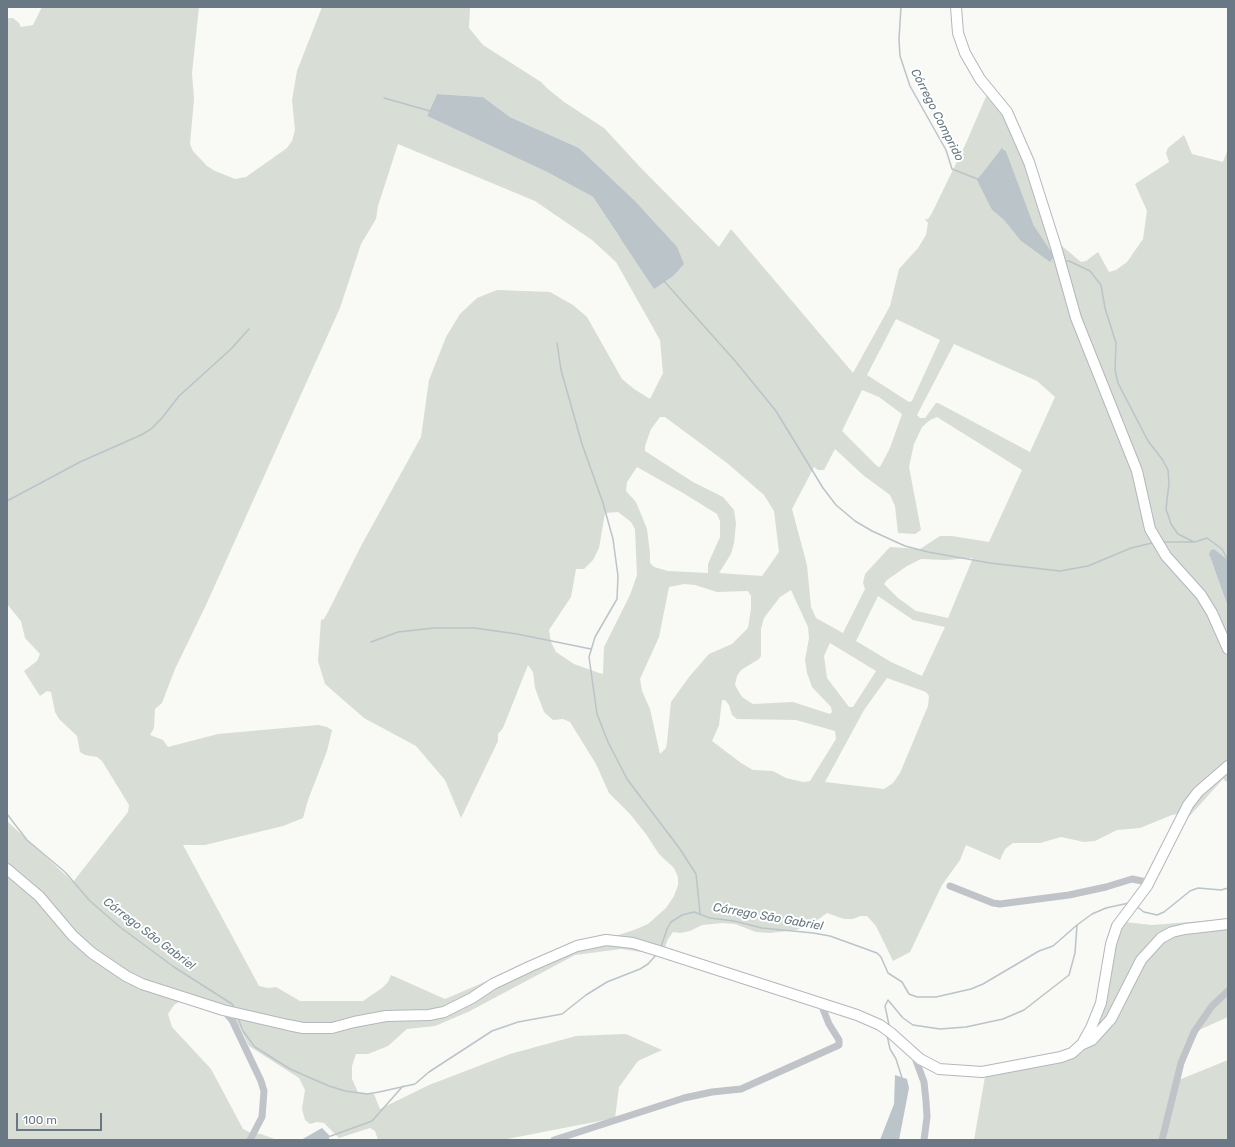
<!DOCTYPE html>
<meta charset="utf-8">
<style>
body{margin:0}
#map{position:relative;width:1235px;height:1147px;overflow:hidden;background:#f9f9f6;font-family:Rubik,sans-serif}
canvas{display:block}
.frame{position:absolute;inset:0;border:8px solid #6a7886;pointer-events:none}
.scale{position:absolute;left:16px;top:1113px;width:86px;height:18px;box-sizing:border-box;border:2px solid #6a7886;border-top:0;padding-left:5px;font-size:12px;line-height:14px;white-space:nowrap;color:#6a7886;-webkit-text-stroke:3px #fff;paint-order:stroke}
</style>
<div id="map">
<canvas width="1235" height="1147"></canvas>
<div class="frame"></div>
<div class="scale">100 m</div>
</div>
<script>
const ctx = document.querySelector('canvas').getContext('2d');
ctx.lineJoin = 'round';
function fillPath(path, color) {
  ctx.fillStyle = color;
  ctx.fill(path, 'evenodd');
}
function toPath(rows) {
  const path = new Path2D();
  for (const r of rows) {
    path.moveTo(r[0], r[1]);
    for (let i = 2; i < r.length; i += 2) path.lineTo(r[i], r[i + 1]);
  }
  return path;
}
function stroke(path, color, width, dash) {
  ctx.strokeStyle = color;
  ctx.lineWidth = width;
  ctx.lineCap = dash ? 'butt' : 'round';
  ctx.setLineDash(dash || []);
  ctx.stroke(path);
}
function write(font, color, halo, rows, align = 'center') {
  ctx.font = font + ' Rubik,sans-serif';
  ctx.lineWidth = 4;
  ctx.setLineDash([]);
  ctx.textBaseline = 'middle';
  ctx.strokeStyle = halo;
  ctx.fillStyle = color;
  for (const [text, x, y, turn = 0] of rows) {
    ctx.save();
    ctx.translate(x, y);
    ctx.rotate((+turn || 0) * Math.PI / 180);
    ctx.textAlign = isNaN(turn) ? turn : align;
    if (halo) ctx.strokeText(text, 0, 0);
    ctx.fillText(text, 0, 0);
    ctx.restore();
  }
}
const green = toPath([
 [42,7,199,7,192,73,194,99,190,144,193,151,207,166,215,171,235,179,246,177,287,148,292,141,295,130,292,100,297,71,322,7,470,7,469,28,483,45,541,82,548,89,564,102,604,128,640,167,719,247,731,229,853,373,890,306,899,269,918,248,926,235,928,223,925,219,928,219,932,213,966,143,988,92,1003,106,1056,241,1081,262,1086,261,1098,252,1109,272,1116,270,1127,262,1143,239,1147,211,1135,184,1169,162,1166,153,1168,148,1184,135,1192,154,1223,162,1228,149,1228,560,1214,549,1210,557,1228,607,1228,783,1223,779,1187,819,1183,813,1172,815,1140,828,1117,830,1095,841,1084,842,1061,837,1040,843,1013,843,1005,849,1000,860,966,845,960,860,942,885,910,952,893,961,876,926,867,916,860,916,853,919,844,919,827,913,809,926,796,930,770,933,756,932,735,924,723,923,702,925,690,931,680,933,673,932,668,939,662,955,621,949,575,955,468,1012,435,1026,407,1029,388,1046,368,1054,356,1054,352,1066,352,1079,358,1092,374,1094,380,1109,429,1085,510,1054,576,1036,626,1034,662,1050,638,1061,619,1087,615,1118,502,1140,378,1140,375,1131,370,1128,339,1138,324,1123,317,1122,310,1124,305,1120,302,1109,305,1090,299,1078,249,1046,240,1028,232,1017,180,1001,174,1005,168,1014,172,1027,211,1069,243,1129,251,1133,261,1134,277,1140,7,1140,7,821,73,882,128,812,129,805,102,761,97,757,85,755,80,752,77,736,59,719,55,712,51,692,47,691,40,696,24,671,37,661,40,654,25,638,21,621,7,604,7,18,13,18,19,23,21,27,33,25],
 [437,94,483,97,510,117,579,148,633,199,620,238,593,197,547,172,427,116],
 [398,144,535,201,592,240,616,262,660,340,663,373,650,399,634,389,622,379,587,317,573,305,550,292,497,290,477,298,460,314,446,337,429,380,421,437,361,546,329,610,324,619,321,620,318,661,325,684,364,718,416,746,445,780,461,818,498,741,498,734,503,728,528,665,533,672,535,688,544,712,553,720,563,719,570,722,596,764,609,793,630,814,646,834,659,854,674,868,678,877,678,885,674,896,666,908,648,924,634,930,590,944,580,941,445,999,391,975,388,982,382,988,363,1001,300,1001,276,987,268,988,259,986,183,845,205,845,283,826,303,818,308,800,327,751,332,730,327,727,318,725,218,734,168,747,163,740,150,735,154,728,155,709,162,703,175,669,206,605,340,308,361,244,376,219,378,206],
 [1003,148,1006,151,1034,226,1020,240,1004,220,992,210,987,197],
 [896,319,940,340,912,401,909,402,867,375],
 [954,344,1037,381,1055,397,1030,452,938,403,936,403,925,418,920,418,917,415],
 [862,390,879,397,902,414,890,448,880,467,877,466,842,431],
 [660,417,665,417,727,463,764,495,774,511,779,552,762,576,719,573,731,554,734,543,736,523,734,510,723,497,693,482,645,451,645,446,651,429],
 [937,417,1022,470,989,542,952,536,940,536,920,549,890,547,865,574,863,583,865,589,843,633,816,618,811,607,807,565,792,509,814,467,818,470,824,470,835,449,863,475,890,495,895,506,898,533,915,534,921,530,909,467,914,444,922,427,930,420],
 [637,467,683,493,717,514,720,521,720,537,708,564,708,573,668,571,654,567,650,563,650,553,647,529,636,502,626,491,627,482],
 [618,512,631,522,635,529,637,575,630,595,604,647,603,674,599,673,574,664,556,652,551,642,549,630,571,597,576,569,584,569,593,560,599,548,605,513],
 [973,558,948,618,916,611,898,598,884,584,887,580,907,566,921,559,946,560],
 [684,584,695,585,717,592,748,591,751,596,751,609,748,628,732,644,709,654,689,677,671,702,667,742,666,748,660,754,650,709,642,691,640,679,659,637,669,587],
 [791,590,808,627,809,638,805,660,807,673,812,687,831,707,832,712,830,714,793,702,753,704,742,697,735,685,737,676,741,670,759,659,761,656,761,629,764,618,780,597],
 [878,596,913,620,945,627,922,676,891,662,856,641],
 [830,643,876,671,853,707,849,707,827,678,824,656],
 [887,678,926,692,929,696,928,706,900,773,893,783,884,789,825,782,864,710],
 [722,700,725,700,729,705,732,715,737,719,796,720,835,731,836,739,810,781,803,782,786,778,773,771,753,770,741,763,712,741,719,725],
 [1228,919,1228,1017,1199,1030,1176,1081,1228,1060,1228,1140,974,1140,986,1071,1069,1054,1087,1033,1118,928,1125,922,1152,925]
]);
const water = toPath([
 [437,94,483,97,510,117,579,148,633,199,677,247,684,264,673,276,654,289,593,197,547,172,427,116],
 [1002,148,1006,151,1034,226,1052,253,1053,258,1050,262,1020,240,1004,220,992,210,977,180],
 [1214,549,1228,560,1228,607,1209,554,1211,550],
 [895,1075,907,1079,909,1088,899,1140,880,1140,894,1104],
 [322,1128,329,1135,329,1140,301,1140]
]);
const stream = toPath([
 [901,7,899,39,900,56,910,86,946,150,952,169,980,180],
 [384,98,430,111],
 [1065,261,1069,261,1090,271,1101,285,1105,308,1116,343,1115,370,1118,383,1148,441,1162,459,1168,470,1169,483,1166,509,1171,524,1178,534,1194,542],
 [664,281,736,362,776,411,823,488,836,505,855,521,872,531,905,546,928,552,990,563,1060,571,1088,566,1131,548,1152,543],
 [557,343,561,370,582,444,603,503,613,539,618,576,617,599,595,637,589,657,597,714,608,742,627,779,680,849,696,874,700,913],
 [7,501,80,462,141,435,151,429,162,418,179,396,231,349,249,329],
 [1163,542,1195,542,1207,538,1222,549,1228,560],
 [371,642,398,632,434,628,475,628,517,634,591,649],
 [7,814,27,840,65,872,90,901,120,927,174,967,232,1004,235,1009],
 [1136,906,1144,912,1157,915,1164,912,1190,891,1198,888,1221,890,1228,888],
 [661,947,667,929,671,922,682,915,694,912,710,918,734,921,762,928,813,933,830,936,877,953,881,957,888,973,902,982,909,994,917,997,936,997,971,989,983,984,1039,951,1053,946,1077,925,1092,914,1106,908,1129,903],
 [238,1018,243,1031,255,1047,290,1069,329,1086,345,1091,367,1094,379,1092,415,1084,429,1072,492,1031,518,1022,562,1014,586,995,607,982,640,969,648,964,657,954],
 [889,1025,885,1006,888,1000,903,1018,913,1025,940,1029,966,1027,1003,1019,1024,1010,1069,975,1075,953,1077,925],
 [887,1035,890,1049,896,1059,902,1078],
 [328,1137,372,1121,403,1086]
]);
const street = toPath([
 [950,886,993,903,1000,904,1069,895,1106,887,1132,879,1142,881,1147,886],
 [223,1010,232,1020,261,1081,264,1091,262,1117,250,1140],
 [914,1055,924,1082,926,1101,927,1117,924,1140],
 [554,1140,684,1098,712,1092,741,1089,839,1045,839,1040,829,1024,821,1004],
 [1162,1140,1181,1063,1194,1032,1212,1006,1228,991]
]);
const secondary = toPath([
 [956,7,958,33,965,53,980,79,1007,112,1029,162,1056,247,1076,318,1137,471,1150,529,1166,556,1201,595,1212,613,1228,649],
 [7,869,39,896,73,936,92,953,126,976,142,984,223,1010,288,1025,303,1028,332,1028,354,1022,386,1016,429,1015,444,1012,472,998,493,984,531,966,577,946,606,940,633,943,662,952,857,1015,880,1025,891,1033,920,1059,939,1069,982,1072,1061,1057,1072,1053,1082,1044,1091,1028,1101,1003,1111,944,1117,926,1147,886,1188,805,1198,792,1228,766],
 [1083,1044,1092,1040,1111,1019,1141,960,1161,938,1172,932,1185,929,1228,924]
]);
const waterNames = [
 ["Córrego Comprido",937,115,63],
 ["Córrego São Gabriel",768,917,10],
 ["Córrego São Gabriel",149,934,37]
];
fillPath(green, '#d8ddd6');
fillPath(water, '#bac4c9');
stroke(stream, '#bac4c9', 1.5);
stroke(secondary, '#b3b8bd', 12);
stroke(street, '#c0c4c8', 7);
stroke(secondary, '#fff', 10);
write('italic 12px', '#657881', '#fff', waterNames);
</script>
